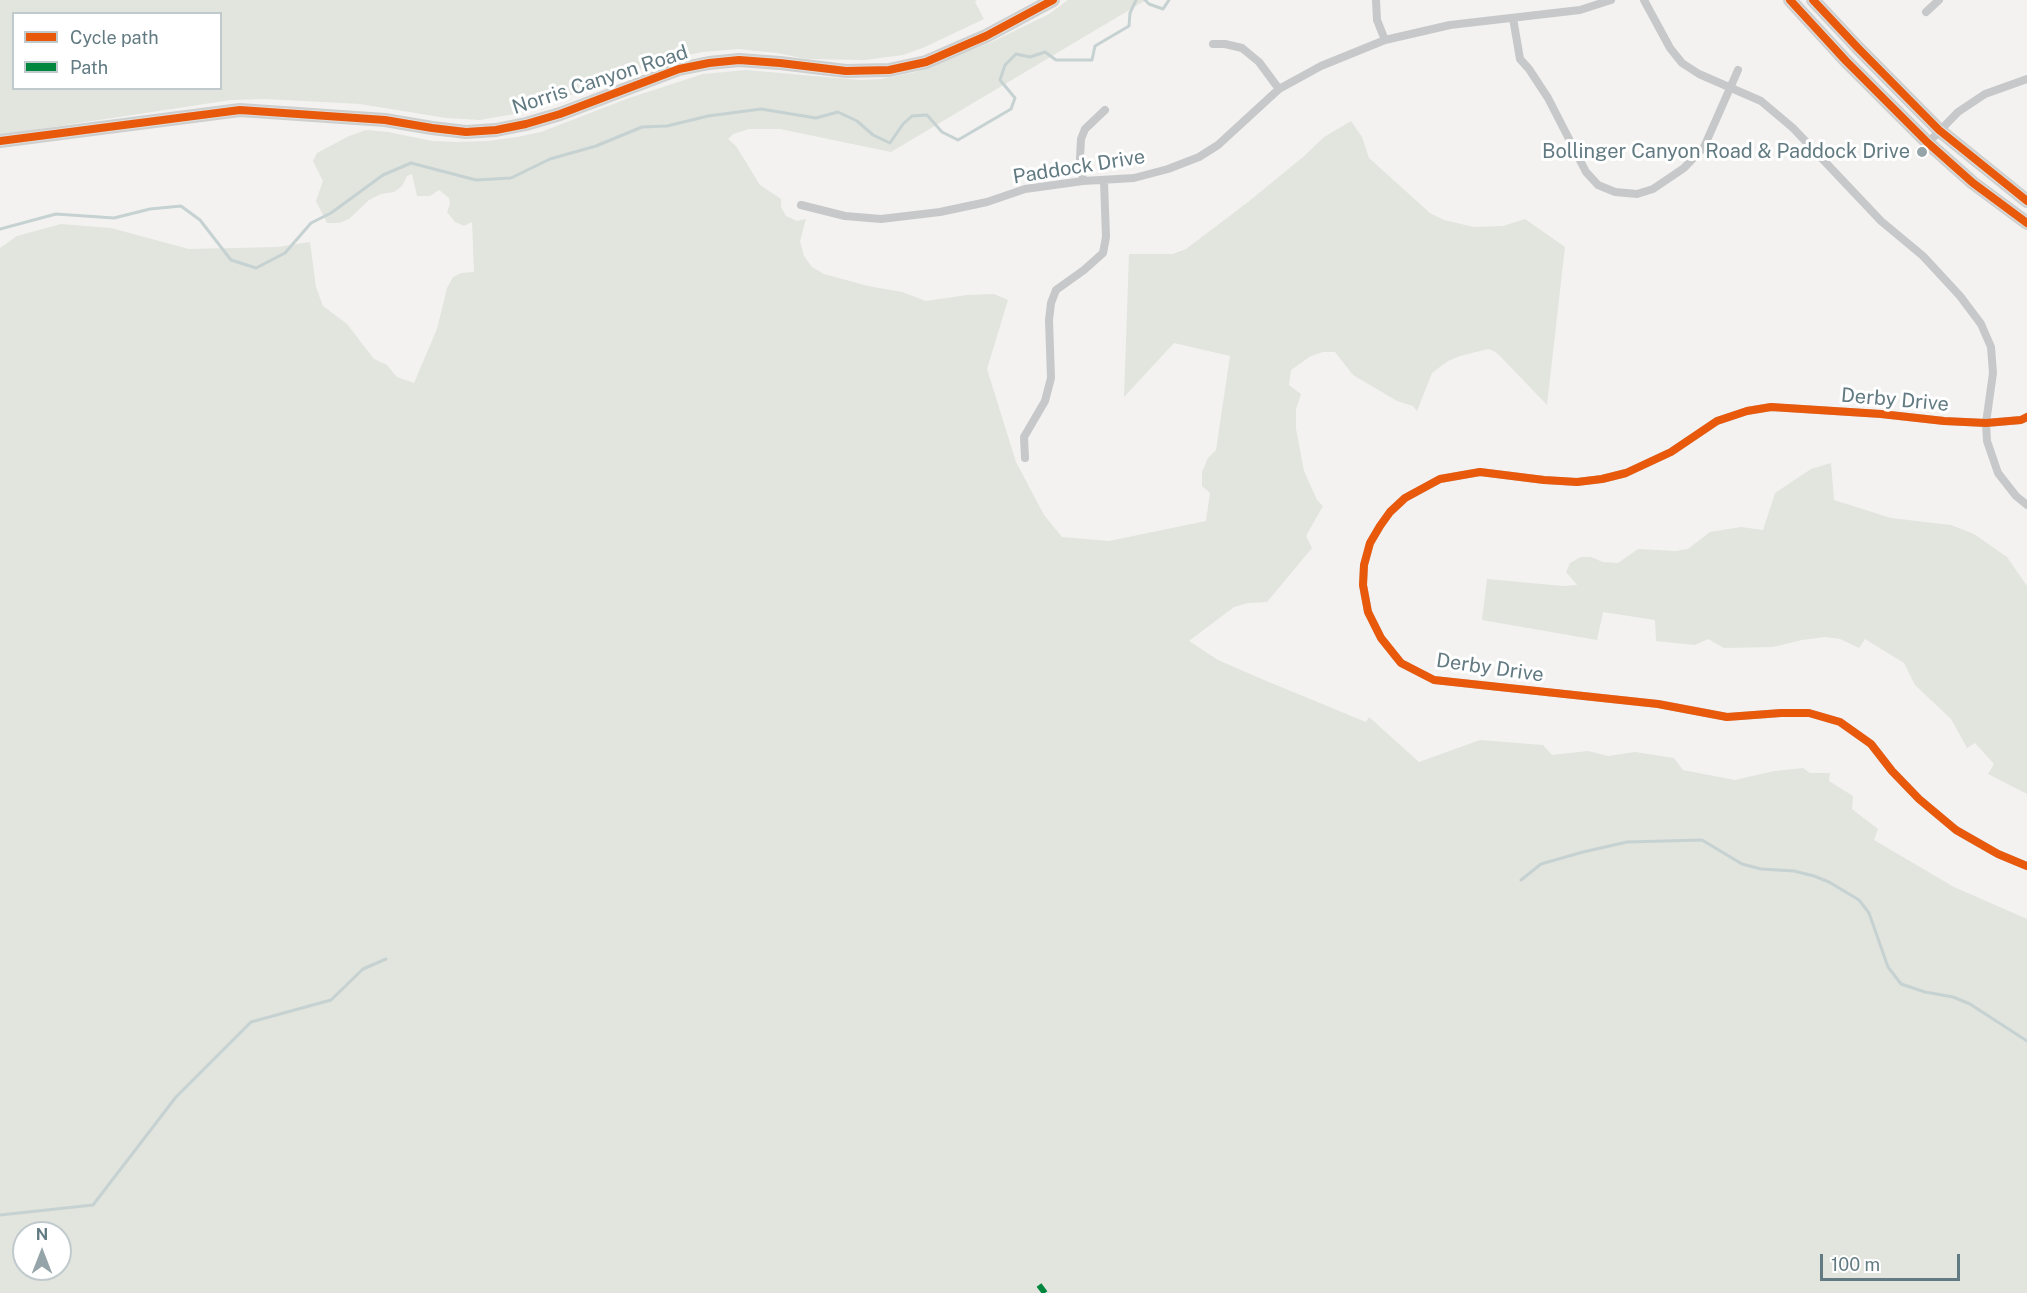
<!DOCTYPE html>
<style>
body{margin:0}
#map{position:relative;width:2027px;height:1293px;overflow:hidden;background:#f3f2f1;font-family:"Public Sans",sans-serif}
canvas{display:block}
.legend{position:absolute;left:12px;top:12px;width:210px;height:78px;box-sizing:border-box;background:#fff;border:2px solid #c0cacd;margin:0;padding:8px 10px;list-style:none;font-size:18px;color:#627a82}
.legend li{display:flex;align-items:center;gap:12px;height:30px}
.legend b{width:30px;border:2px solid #c0cacd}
.north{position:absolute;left:12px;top:1221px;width:60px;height:60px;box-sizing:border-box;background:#fff;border:2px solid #c0cacd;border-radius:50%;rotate:0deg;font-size:16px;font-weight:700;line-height:24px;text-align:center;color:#627a82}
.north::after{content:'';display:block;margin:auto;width:21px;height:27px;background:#95a4a9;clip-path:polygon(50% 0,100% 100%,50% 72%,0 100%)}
.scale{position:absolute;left:1820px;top:1254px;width:140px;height:27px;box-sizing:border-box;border:3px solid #627a82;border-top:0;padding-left:8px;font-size:18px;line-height:21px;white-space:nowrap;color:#627a82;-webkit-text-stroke:4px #fff;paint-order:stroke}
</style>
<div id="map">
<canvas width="2027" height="1293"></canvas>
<ul class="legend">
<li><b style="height:8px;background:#e8590c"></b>Cycle path</li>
<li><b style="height:8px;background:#00873e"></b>Path</li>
</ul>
<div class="north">N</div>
<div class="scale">100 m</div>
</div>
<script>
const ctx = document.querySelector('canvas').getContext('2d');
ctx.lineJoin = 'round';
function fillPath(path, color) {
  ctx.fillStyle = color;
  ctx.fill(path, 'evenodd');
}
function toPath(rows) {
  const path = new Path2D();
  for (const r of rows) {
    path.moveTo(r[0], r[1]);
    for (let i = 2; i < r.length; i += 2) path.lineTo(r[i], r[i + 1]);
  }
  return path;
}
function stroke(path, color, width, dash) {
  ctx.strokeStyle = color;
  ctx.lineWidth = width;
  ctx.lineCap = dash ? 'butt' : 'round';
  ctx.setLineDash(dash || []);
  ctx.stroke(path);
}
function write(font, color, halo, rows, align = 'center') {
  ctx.font = font + ' "Public Sans",sans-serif';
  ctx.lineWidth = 6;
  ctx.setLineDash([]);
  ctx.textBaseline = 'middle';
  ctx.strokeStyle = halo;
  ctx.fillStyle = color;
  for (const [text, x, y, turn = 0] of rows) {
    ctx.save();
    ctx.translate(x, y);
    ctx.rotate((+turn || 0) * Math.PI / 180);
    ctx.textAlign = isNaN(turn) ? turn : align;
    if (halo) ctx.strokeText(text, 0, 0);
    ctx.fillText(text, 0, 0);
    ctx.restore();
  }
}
const green = toPath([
 [0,0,977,0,975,2,984,19,925,47,903,55,865,60,807,59,777,53,738,49,703,52,669,59,525,112,480,120,446,118,360,104,265,99,231,100,0,135],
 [14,14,220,14,220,88,14,88],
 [1068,0,1146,0,891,152,780,129,749,129,733,134,728,139,736,146,760,185,781,199,781,207,786,216,797,221,806,219,800,241,804,256,812,267,824,274,868,286,902,292,926,301,967,295,994,294,1008,300,987,369,1016,462,1044,515,1062,537,1109,541,1206,521,1210,493,1202,486,1202,472,1208,458,1216,450,1230,356,1174,343,1124,397,1129,254,1173,254,1186,249,1248,202,1303,157,1324,137,1351,121,1362,137,1369,158,1430,213,1444,220,1474,227,1503,226,1525,219,1565,247,1547,405,1500,356,1494,351,1488,349,1460,356,1448,361,1432,373,1417,411,1413,406,1397,401,1353,375,1335,352,1323,352,1311,356,1291,370,1289,385,1301,394,1296,409,1296,429,1304,471,1317,500,1323,506,1306,536,1312,548,1267,602,1248,603,1234,607,1189,641,1218,660,1264,680,1366,722,1369,717,1419,762,1480,740,1543,745,1552,755,1588,751,1608,756,1635,752,1674,758,1683,770,1735,780,1774,771,1803,768,1810,773,1830,773,1829,781,1853,796,1852,809,1878,829,1874,840,1954,887,2027,919,2027,1293,0,1293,0,248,17,236,61,224,111,228,189,249,278,247,310,242,316,287,323,306,347,324,374,359,387,365,397,377,414,383,437,329,447,288,453,277,461,273,474,272,472,222,464,226,455,222,447,212,450,204,449,198,439,190,430,196,417,196,412,174,407,176,402,186,394,192,381,194,369,200,349,219,339,223,327,223,316,201,323,181,313,161,317,153,349,136,366,130,388,132,432,141,458,142,488,141,517,137,541,132,629,98,703,74,746,70,860,80,881,79,916,72,992,42,1049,14],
 [24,1233,60,1233,60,1269,24,1269],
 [1831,463,1834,500,1891,518,1951,525,1974,534,2007,557,2027,586,2027,794,1988,774,1994,764,1975,743,1967,748,1951,719,1915,685,1904,663,1865,639,1859,648,1840,639,1825,637,1802,640,1773,647,1724,648,1708,639,1695,645,1656,641,1655,620,1603,612,1597,640,1482,620,1487,579,1563,586,1577,585,1566,572,1570,563,1581,557,1591,557,1603,562,1618,563,1638,549,1675,551,1688,549,1710,532,1741,527,1763,530,1775,493,1811,469]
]);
const stream = toPath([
 [1145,0,1149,4,1163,9,1169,0],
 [0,229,56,214,114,218,150,209,181,206,200,220,231,260,256,268,285,253,311,223,331,213,383,175,411,163,476,180,511,178,550,159,596,146,642,127,667,126,708,116,761,109,816,118,838,112,857,121,873,135,890,143,903,124,912,116,927,115,942,132,958,140,1011,109,1015,98,1000,80,1005,65,1016,54,1030,57,1045,52,1056,60,1092,60,1095,46,1129,26,1130,13,1136,0],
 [1521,880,1541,864,1583,852,1627,842,1702,840,1742,864,1761,869,1794,871,1814,876,1829,882,1859,900,1869,913,1888,967,1901,984,1925,992,1953,997,1970,1004,2027,1041],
 [0,1215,93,1205,176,1097,251,1022,331,1000,363,969,386,959]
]);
const street = toPath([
 [1376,0,1377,20,1385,40],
 [1644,0,1670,48,1682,63,1699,74,1761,101,1793,128,1881,221,1923,256,1960,296,1981,324,1991,347,1993,373,1986,423,1987,441,1998,473,2016,496,2027,505],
 [1926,12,1939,0],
 [1513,18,1520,59,1529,69,1548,98,1586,172,1598,185,1615,192,1637,194,1653,189,1684,168,1704,147,1738,70],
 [1213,44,1225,44,1242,48,1259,62,1279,89],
 [1928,143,1958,112,1985,94,2027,79],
 [1083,181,1080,158,1081,139,1085,129,1105,110],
 [801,205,845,216,881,219,940,212,987,202,1025,189,1083,181,1134,178,1168,169,1199,157,1218,145,1279,89,1321,66,1385,40,1450,25,1580,10,1611,0],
 [2027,417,2021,420,1986,423,1944,421,1881,414,1771,407,1747,411,1717,421,1671,452,1626,473,1602,479,1577,482,1544,480,1480,472,1440,479,1405,498,1390,512,1380,526,1370,543,1364,565,1363,585,1368,612,1381,638,1401,663,1434,680,1658,704,1727,717,1781,713,1809,713,1840,722,1871,744,1892,771,1919,799,1956,830,1998,854,2027,866],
 [1025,458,1024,437,1045,401,1051,378,1049,320,1051,303,1056,290,1084,270,1103,253,1106,237,1104,181]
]);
const secondary = toPath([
 [1790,0,1846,61,1928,143,1973,183,2027,223],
 [1813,0,1858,48,1939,130,2027,201],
 [0,141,240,110,385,120,432,128,466,132,496,130,526,124,560,114,679,69,709,63,739,60,780,63,846,71,889,70,926,62,986,36,1053,0]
]);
const quiet = toPath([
 [1039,1285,1045,1293]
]);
const cycleway = toPath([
 [1790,0,1846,61,1928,143,1973,183,2027,223],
 [1813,0,1858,48,1939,130,2027,201],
 [0,141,240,110,385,120,432,128,466,132,496,130,526,124,560,114,679,69,709,63,739,60,780,63,846,71,889,70,926,62,986,36,1053,0],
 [2027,417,2021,420,1986,423,1944,421,1881,414,1771,407,1747,411,1717,421,1671,452,1626,473,1602,479,1577,482,1544,480,1480,472,1440,479,1405,498,1390,512,1380,526,1370,543,1364,565,1363,585,1368,612,1381,638,1401,663,1434,680,1658,704,1727,717,1781,713,1809,713,1840,722,1871,744,1892,771,1919,799,1956,830,1998,854,2027,866]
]);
const markers = [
 [1922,152,6,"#95a4a9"]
];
const streetNames = [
 ["Norris Canyon Road",600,80,-18],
 ["Paddock Drive",1079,167,-9],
 ["Derby Drive",1895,400,5],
 ["Derby Drive",1490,668,8]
];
const poiNames = [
 ["Bollinger Canyon Road & Paddock Drive",1910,152]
];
fillPath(green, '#e2e4de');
stroke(stream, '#c6d2d2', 3);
stroke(secondary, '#cecfcf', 14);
stroke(street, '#c7c8c9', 8);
stroke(secondary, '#dddedd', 10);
stroke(quiet, '#00873e', 6, [12, 6]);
stroke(cycleway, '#e8590c', 8);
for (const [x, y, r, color] of markers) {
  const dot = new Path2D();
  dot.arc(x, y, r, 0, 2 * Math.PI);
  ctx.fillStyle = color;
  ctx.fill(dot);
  stroke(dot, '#fff', 2);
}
write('20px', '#627a82', '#fff', streetNames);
write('20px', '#627a82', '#fff', poiNames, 'right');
</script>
